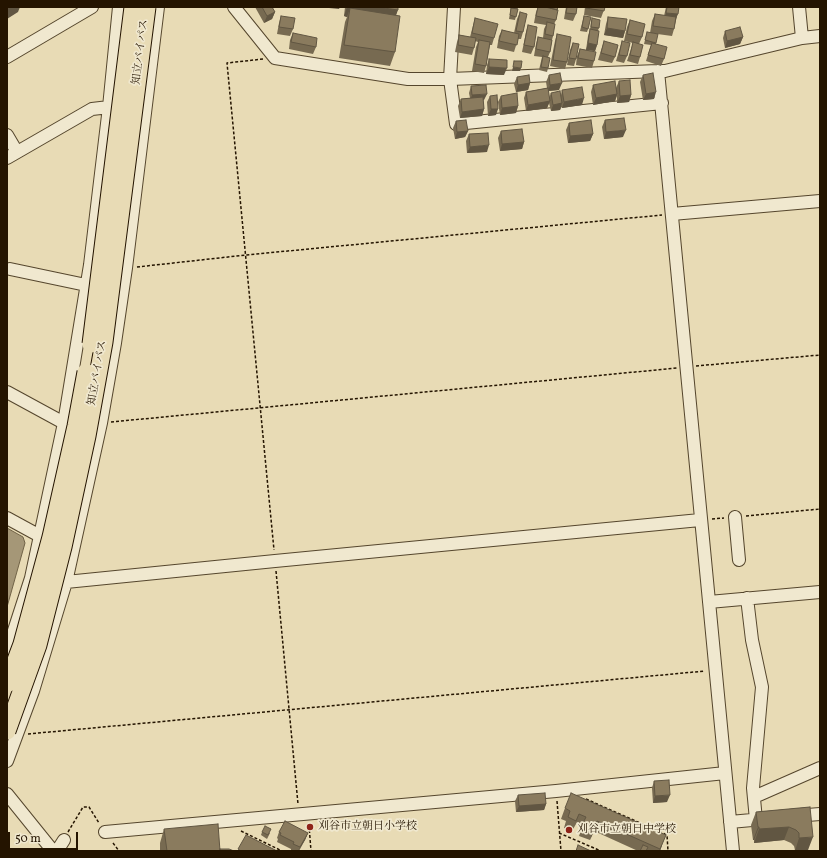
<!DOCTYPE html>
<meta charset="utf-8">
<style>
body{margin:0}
#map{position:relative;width:827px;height:858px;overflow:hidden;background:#e8dbb5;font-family:Vollkorn,serif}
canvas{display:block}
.frame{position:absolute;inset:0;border:8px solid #241400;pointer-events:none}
.scale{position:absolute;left:8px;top:832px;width:70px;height:18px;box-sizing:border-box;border:2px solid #241400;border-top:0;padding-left:5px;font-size:12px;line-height:14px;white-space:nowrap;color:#241400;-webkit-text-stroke:3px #f0e8cf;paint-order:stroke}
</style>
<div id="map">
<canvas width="827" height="858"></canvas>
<div class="frame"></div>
<div class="scale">50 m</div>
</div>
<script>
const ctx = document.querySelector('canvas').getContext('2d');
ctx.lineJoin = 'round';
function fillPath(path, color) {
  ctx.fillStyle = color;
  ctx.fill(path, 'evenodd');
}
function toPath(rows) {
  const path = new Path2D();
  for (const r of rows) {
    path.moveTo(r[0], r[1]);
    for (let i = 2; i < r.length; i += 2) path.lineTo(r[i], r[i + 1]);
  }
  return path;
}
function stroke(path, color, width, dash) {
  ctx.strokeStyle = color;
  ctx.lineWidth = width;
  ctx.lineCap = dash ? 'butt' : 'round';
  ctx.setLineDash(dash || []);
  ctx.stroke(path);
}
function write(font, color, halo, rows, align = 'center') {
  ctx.font = font + ' Vollkorn,"Noto Serif JP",serif';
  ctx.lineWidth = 3.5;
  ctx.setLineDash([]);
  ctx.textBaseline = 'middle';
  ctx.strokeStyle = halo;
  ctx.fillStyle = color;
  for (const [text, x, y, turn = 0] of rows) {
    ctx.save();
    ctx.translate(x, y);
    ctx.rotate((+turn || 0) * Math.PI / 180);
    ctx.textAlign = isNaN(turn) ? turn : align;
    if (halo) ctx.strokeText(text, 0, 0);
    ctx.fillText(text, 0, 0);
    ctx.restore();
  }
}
const water = toPath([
 [7,528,23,537,25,543,7,607,7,528]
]);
const path = toPath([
 [263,59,227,63,274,550],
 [137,267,246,255,662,215],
 [696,366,820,355],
 [111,422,677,368],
 [746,516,820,509],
 [712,519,724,518],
 [276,571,298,804],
 [28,734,705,671],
 [586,799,667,835,668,851],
 [557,801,561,851],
 [309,825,311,851],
 [241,831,282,851],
 [68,832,83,807,89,807,99,823],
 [559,833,601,851],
 [113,843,119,851]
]);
const minor = toPath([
 [234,7,275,58,408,79,450,79,658,71],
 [454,7,450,79,456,124,662,103],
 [799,7,802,38],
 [7,57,92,7],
 [7,135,17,152],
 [7,158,92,109,109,107,117,107],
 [672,214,820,201],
 [10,269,86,285],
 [7,392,64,423],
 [735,517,739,560],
 [7,518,40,536],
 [31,578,66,582,275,561,700,520],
 [747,598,752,640,762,687,753,788,756,820],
 [709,602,820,592],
 [7,652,31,578,64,423,90,265,109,107,119,7],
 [7,761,33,691,66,582,101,423,115,343,126,268,158,7],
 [7,794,53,851],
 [754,797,820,768],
 [795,816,820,814],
 [730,822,763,819],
 [105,832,556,791,725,773],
 [57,851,64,840],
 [733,851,658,71,665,71,802,38,820,36]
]);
const highwayBridge = toPath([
 [91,344,133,7],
 [7,684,22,644,51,537,76,426,86,372],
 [7,731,38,645,63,547,87,436,104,342,147,7]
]);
const wall = toPath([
 [255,7,272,7,275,12,272,19,264,23],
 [345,7,398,7,396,15,395,52,390,66,339,58,345,22,347,17,344,16],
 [511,7,518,7,515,20,509,19],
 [538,7,549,8,549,7,558,7,556,20,554,24,553,36,552,40,550,52,548,57,548,68,547,72,539,70,542,57,534,56,536,44,538,37,543,38,544,29,546,25,534,23,536,12],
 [566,7,577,7,576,14,573,21,564,19],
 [585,7,605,7,601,18,584,15],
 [666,7,679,7,674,29,672,36,650,33,652,21,655,14,664,16],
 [520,12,523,32,521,39,518,39,514,52,497,48,499,36,502,30,514,33,517,19],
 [281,16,293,29,290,36,277,34,279,23],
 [584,16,588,29,587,32,580,31],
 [608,17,625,31,623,38,604,35,606,24],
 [475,18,494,38,492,45,490,45,486,66,484,73,472,71,476,47,478,42,475,41,474,48,472,55,455,52,457,42,459,35,470,37],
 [592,18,599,28,598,30,597,45,595,51,587,50,594,61,592,68,576,65,577,56,580,49,586,50,588,36,590,30,591,22],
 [630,20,642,37,639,44,640,57,638,64,627,61,633,43,624,41,627,27],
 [528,25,534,47,531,54,522,52,526,32],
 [725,31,743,37,740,44,725,48,723,38],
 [647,32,656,43,656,44,664,59,661,66,646,61,651,45,644,44],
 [293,33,316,47,313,54,289,49,290,40],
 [557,34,567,62,565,69,550,66,555,41],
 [604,41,615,57,612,63,598,60],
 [622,41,627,56,624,63,616,61],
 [573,43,576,59,574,66,567,65,570,50],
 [489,59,504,75,486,74,487,65],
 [549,75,559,90,548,91,549,98,551,93,561,95,562,90,582,105,562,108,562,106,560,110,551,111,549,103,547,108,526,111,524,98,526,92,547,88,546,82],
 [643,75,654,99,643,100,640,82],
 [517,77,530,83,528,90,516,92,514,84],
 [619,81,631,95,629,102,617,103,617,96,615,101,593,105,591,92,593,85,616,88],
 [471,86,484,100,483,100,484,109,482,116,460,118,458,106,461,99,470,98,469,93],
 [490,96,496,115,488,116,487,102],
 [501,96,518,106,516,113,500,115,498,102],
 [605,120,623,137,604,139,602,127],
 [456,121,468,131,465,137,455,139,453,128],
 [569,123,593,134,590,141,568,143,566,130],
 [501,131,524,142,522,149,500,151,498,138],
 [469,134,487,152,467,153,466,141],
 [654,781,667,802,653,803,652,788],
 [518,795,546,804,544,810,516,812,515,801],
 [810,807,808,850,799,851,795,850,794,846,791,843,784,840,754,843,754,840,753,840,751,825,756,812],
 [565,808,662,845,660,851,638,851,594,831,590,840,579,836,582,827,576,824,572,831,564,828,566,821,561,819],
 [164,829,220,849,234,851,160,851,160,843],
 [262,832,270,833,267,839,261,835],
 [279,832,308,833,305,840,299,851,292,851,291,850,291,849,277,842,278,839,277,838]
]);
const shadedWall = toPath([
 [8,7,20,7,18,12,7,19,7,11],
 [319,7,340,7,339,9],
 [347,7,377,7,398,10,393,23,350,8,347,17,344,16],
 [275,12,272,19,264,23,267,16],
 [666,13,678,14,675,21,664,20],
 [607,28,625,31,623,38,604,35],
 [743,37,740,44,725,48,727,41],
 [588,43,597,45,595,51,586,50],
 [489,67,507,68,504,75,486,74],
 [513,67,521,68,520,71,512,71],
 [530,83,528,90,516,92,518,85],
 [562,83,559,90,548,91,550,85],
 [656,92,654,99,643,100,646,94],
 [487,94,484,100,470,102,472,95],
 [617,94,615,101,593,105,596,98],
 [631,95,629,102,617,103,620,96],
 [584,98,582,105,562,108,564,102],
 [550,101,547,108,526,111,528,105],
 [562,103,560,110,551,111,553,105],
 [518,106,516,113,500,115,502,108],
 [484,109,482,116,460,118,462,112],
 [491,109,498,109,496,115,488,116],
 [626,130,623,137,604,139,606,132],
 [468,131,465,137,455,139,457,132],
 [593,134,590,141,568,143,570,136],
 [524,142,522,149,500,151,502,144],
 [489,145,487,152,467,153,470,147],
 [670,795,667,802,653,803,655,796],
 [546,804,544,810,516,812,519,806],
 [597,821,594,831,590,840,593,830],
 [758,827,759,827,754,840,753,840],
 [789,827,784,840,754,843,759,829],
 [308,833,305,840,298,851,300,847],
 [666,835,662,845,660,851,659,851],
 [813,837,808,850,795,851,799,838]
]);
const building = toPath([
 [262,7,272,7,275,12,267,16,262,7],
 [377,7,398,7,398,10,377,7],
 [538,7,545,7,558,10,556,20,536,16,538,7],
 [550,7,558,7,557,10,550,8,550,7],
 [567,7,577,7,576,14,566,13,567,7],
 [587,7,605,7,604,11,586,8,587,7],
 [667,7,679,7,678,14,666,13,667,7],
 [350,8,400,16,395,52,344,45,350,8],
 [511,8,518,9,516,17,510,15,511,8],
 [520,12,527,14,523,32,516,31,520,12],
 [655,14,676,17,674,29,653,26,655,14],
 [281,16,295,18,293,29,279,27,281,16],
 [584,16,591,17,588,29,582,27,584,16],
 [608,17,627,19,625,31,607,28,608,17],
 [475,18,498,24,494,38,472,33,475,18],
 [592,18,600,20,599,28,591,27,592,18],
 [630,20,645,24,642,37,627,34,630,20],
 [547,22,555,24,553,36,545,34,547,22],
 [528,25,537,27,534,47,524,45,528,25],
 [740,27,743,37,727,41,725,31,740,27],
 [590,29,599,31,597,45,588,43,590,29],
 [502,30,519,34,517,45,499,41,502,30],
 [647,32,658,34,656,43,645,40,647,32],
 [293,33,317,38,316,47,291,42,293,33],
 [557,34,571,37,567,62,553,60,557,34],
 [459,35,476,38,474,48,458,45,459,35],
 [538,37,552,40,550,52,536,49,538,37],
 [479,40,490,42,486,66,475,64,479,40],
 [604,41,618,45,615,57,601,53,604,41],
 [622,41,630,43,627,56,619,55,622,41],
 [633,42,643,45,640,57,630,55,633,42],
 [573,43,579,44,576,59,569,58,573,43],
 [652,43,667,47,664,59,648,55,652,43],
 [580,49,596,52,594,61,578,58,580,49],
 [543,56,550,58,548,68,541,67,543,56],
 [489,59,507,60,507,68,489,67,489,59],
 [514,61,522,61,521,68,513,67,514,61],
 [560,73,562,83,550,85,549,75,560,73],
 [653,73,656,92,646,94,643,75,653,73],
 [529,75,530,83,518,85,517,77,529,75],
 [630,80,631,95,620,96,619,81,630,80],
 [615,81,617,94,596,98,593,85,615,81],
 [486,85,487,94,472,95,471,86,486,85],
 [582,87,584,98,564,102,562,90,582,87],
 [548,88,550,101,528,105,526,92,548,88],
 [560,91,562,103,553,105,551,93,560,91],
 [517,93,518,106,502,108,501,96,517,93],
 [497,95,498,109,491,109,490,96,497,95],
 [483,97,484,109,462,112,461,99,483,97],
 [624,118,626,130,606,132,605,120,624,118],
 [466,120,468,131,457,132,456,121,466,120],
 [591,120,593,134,570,136,569,123,591,120],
 [522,129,524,142,502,144,501,131,522,129],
 [488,133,489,145,470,147,469,134,488,133],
 [669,780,670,795,655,796,654,781,669,780],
 [545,793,546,804,519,806,518,795,545,793],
 [571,793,666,835,660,849,597,821,593,830,582,825,586,817,579,814,576,821,568,817,570,811,565,808,571,793],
 [810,807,813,837,799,838,799,833,796,830,789,827,759,829,759,827,758,827,756,812,810,807],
 [285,821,308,833,300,847,293,844,294,842,280,835,281,833,279,832,285,821],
 [218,824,220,851,167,851,164,829,218,824],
 [265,826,271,829,268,835,262,832,265,826],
 [246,835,277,851,241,851,238,849,246,835],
 [578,845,591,851,576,851,578,845],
 [643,845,648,847,646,851,640,851,643,845],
 [220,849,229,849,234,851,220,851,220,849],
 [799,850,799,851,788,851,799,850]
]);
const markers = [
 [310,827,4,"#8f2418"],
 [569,830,4,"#8f2418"]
];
const streetNames = [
 ["知立バイパス",141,52,-83],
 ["知立バイパス",98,373,-80]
];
const poiNames = [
 ["刈谷市立朝日小学校",318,827],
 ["刈谷市立朝日中学校",577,830]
];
fillPath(water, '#a59777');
stroke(water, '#716347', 1);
stroke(minor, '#55462d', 14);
stroke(path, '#241400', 1.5, [3, 2]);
stroke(minor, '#f0e8cf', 12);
stroke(highwayBridge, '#241400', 19, []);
stroke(highwayBridge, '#e8dbb5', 17);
fillPath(wall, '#776a51');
fillPath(shadedWall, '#615642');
fillPath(building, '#8a7b5e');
stroke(building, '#615642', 1);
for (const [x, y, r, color] of markers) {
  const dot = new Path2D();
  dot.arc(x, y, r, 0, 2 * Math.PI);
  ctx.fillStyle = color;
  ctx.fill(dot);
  stroke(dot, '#f0e8cf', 1.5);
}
write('11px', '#241400', '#f0e8cf', streetNames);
write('11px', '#241400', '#f0e8cf', poiNames, 'left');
</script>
